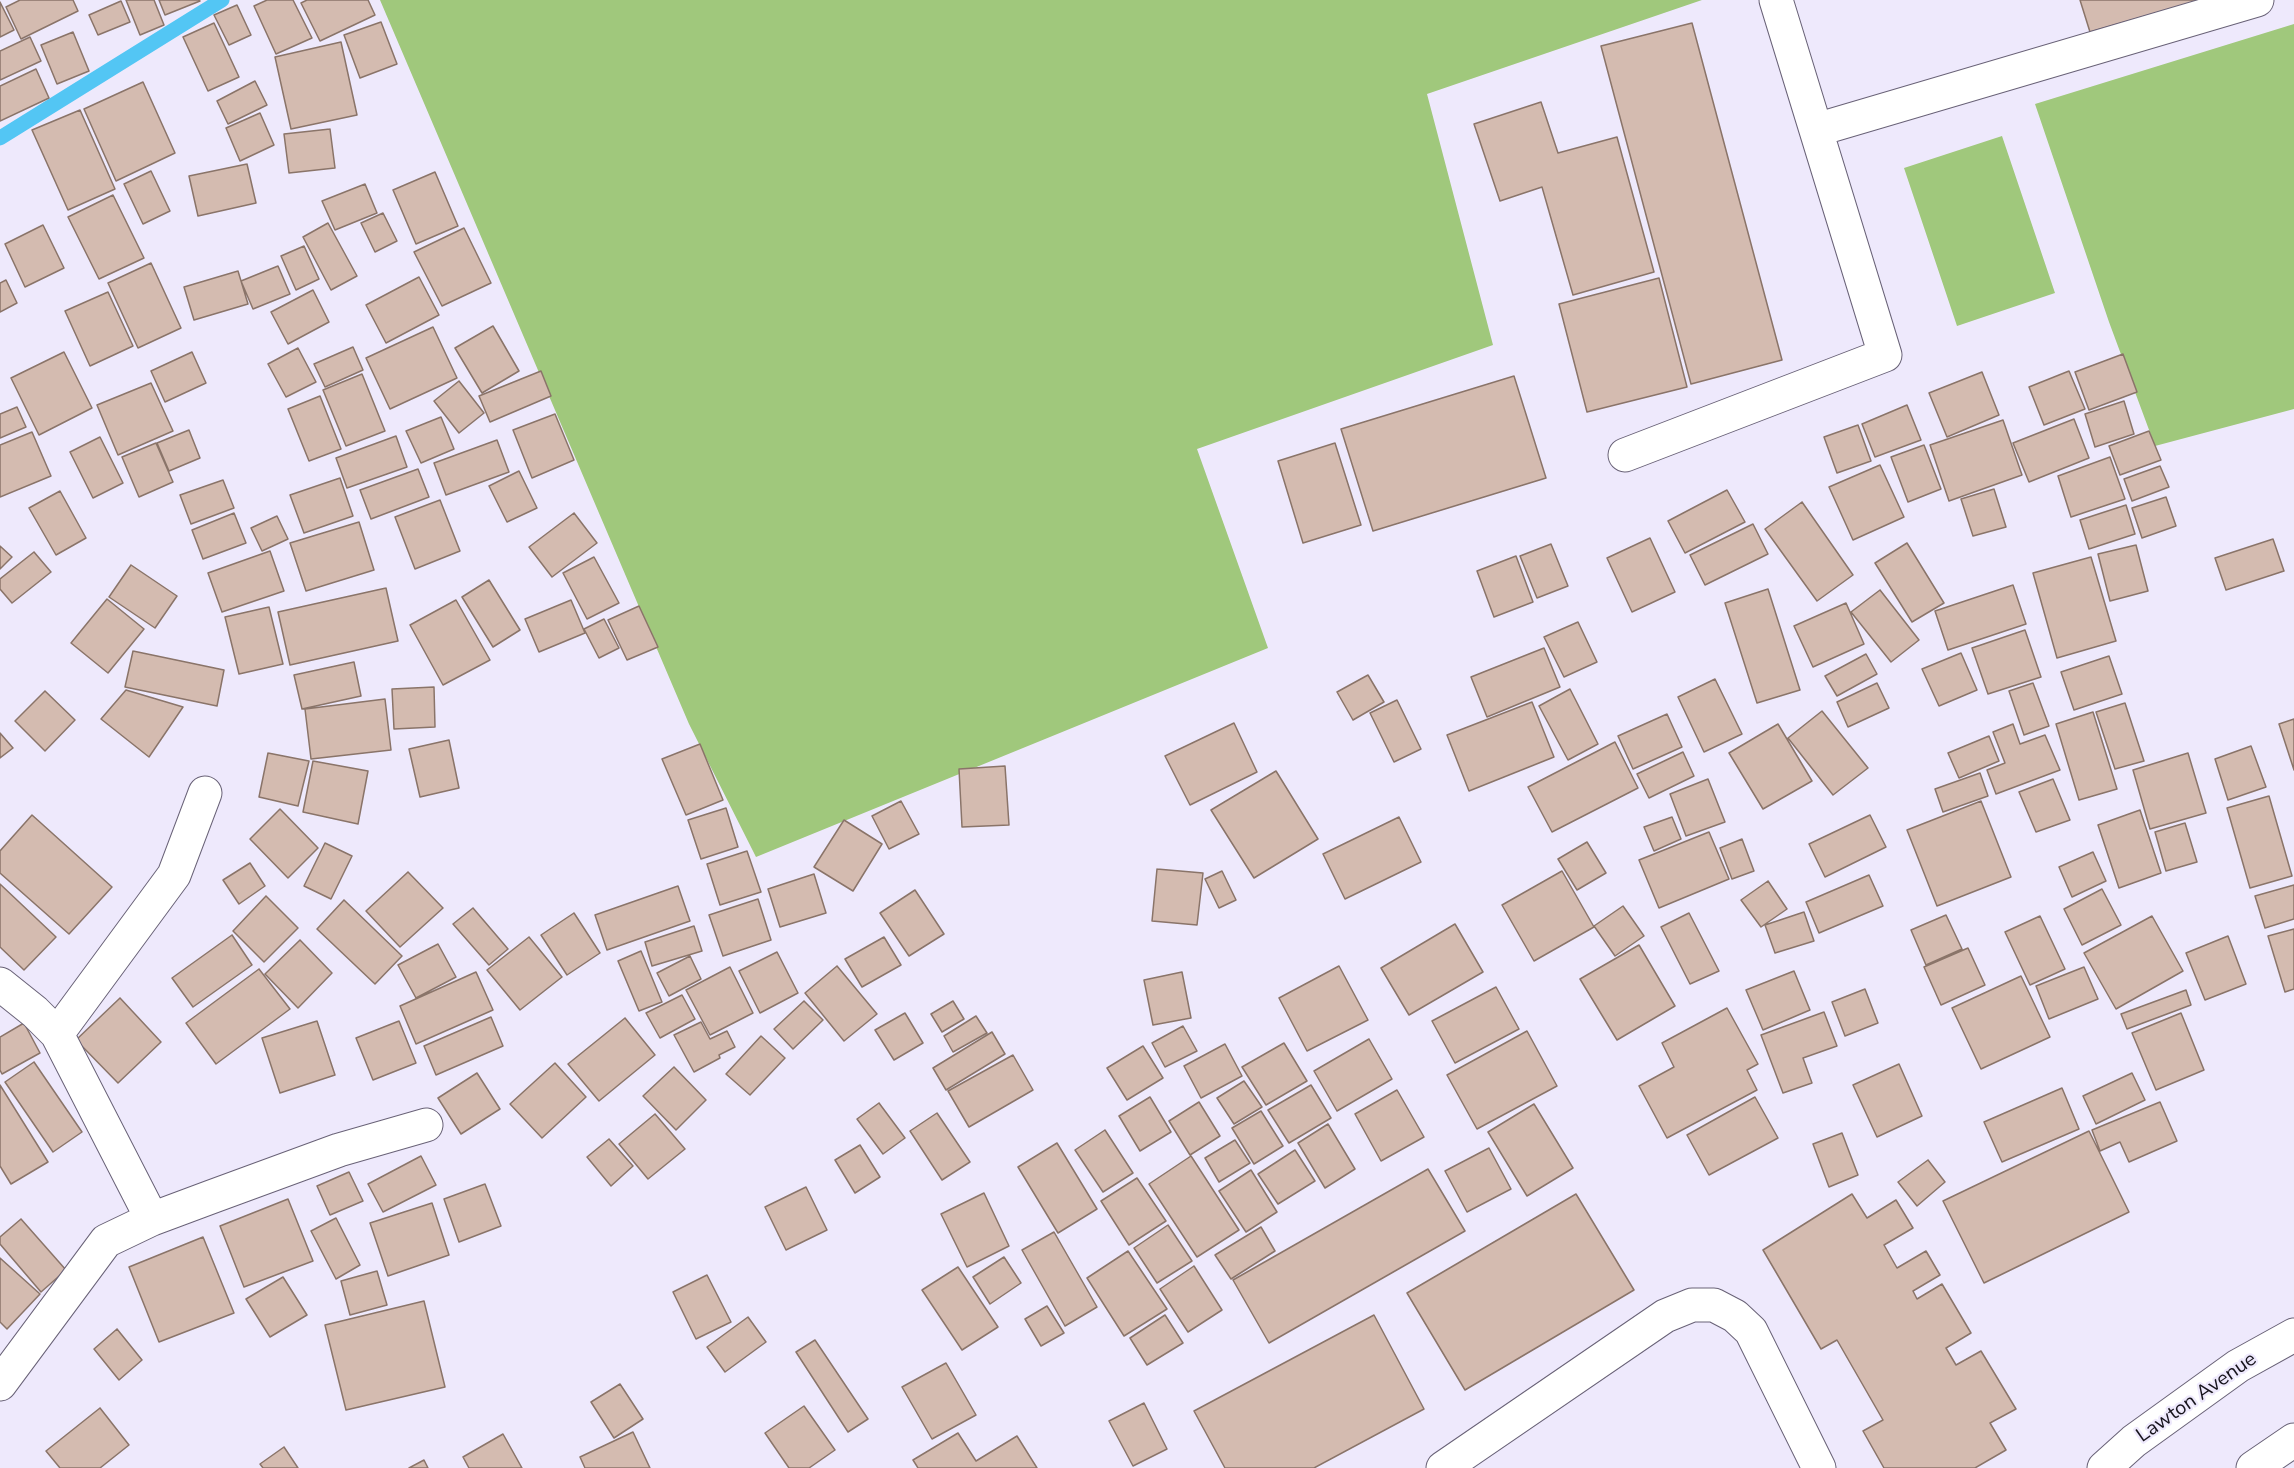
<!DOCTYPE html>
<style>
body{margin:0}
canvas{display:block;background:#eee9fc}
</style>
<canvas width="2294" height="1468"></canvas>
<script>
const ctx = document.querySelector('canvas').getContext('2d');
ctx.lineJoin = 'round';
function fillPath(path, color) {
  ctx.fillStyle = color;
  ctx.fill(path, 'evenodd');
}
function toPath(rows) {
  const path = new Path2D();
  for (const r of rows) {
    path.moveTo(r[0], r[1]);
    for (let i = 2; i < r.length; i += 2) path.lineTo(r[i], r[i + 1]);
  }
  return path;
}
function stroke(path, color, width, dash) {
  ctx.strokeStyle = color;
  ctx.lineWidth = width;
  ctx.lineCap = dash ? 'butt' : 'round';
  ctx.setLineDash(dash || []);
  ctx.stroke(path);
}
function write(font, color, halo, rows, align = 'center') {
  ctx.font = font + ' "Nunito Sans",sans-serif';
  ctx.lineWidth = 4.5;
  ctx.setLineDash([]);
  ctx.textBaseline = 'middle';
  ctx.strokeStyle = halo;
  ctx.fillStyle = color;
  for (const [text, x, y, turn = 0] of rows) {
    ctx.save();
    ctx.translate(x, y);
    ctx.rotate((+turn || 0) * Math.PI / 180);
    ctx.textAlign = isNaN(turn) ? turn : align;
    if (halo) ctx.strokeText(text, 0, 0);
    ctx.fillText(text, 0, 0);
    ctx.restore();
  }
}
const green = toPath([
 [380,0,1702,0,1427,94,1493,345,1197,449,1268,648,756,857,689,724],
 [2294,24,2294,409,2155,446,2109,322,2035,104],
 [2002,136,2055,293,1957,326,1904,168]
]);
const stream = toPath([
 [0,138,222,0]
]);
const building = toPath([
 [20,0,73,0,78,11,21,39,6,7,20,0],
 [126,0,154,0,164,25,140,35,126,0],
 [159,0,199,0,200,1,165,15,159,0],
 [267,0,293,0,312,38,276,54,254,6,267,0],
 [307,0,368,0,375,15,320,41,301,3,307,0],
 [2080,0,2201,0,2090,32,2080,0],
 [121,1,130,22,98,35,89,15,121,1],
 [0,2,14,30,0,37,0,2],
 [237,5,251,35,229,45,214,15,237,5],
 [381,22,397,64,360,78,344,35,381,22],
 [214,23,239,77,208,91,183,37,214,23],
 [1692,23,1782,360,1691,384,1601,46,1692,23],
 [73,32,89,71,57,84,41,45,73,32],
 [30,37,41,61,0,80,0,51,30,37],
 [341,42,357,115,291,129,275,57,341,42],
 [36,69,49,98,0,121,0,86,36,69],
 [255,81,267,105,228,124,217,101,255,81],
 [143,82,175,153,116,181,84,109,143,82],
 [1541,102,1558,153,1617,137,1654,272,1573,295,1542,187,1500,201,1474,124,1541,102],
 [80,110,115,189,68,210,32,130,80,110],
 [260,113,274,145,240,161,226,128,260,113],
 [330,129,335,168,289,173,284,134,330,129],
 [247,164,256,203,198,216,189,176,247,164],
 [151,171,170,211,143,224,124,184,151,171],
 [435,172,458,226,416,244,393,190,435,172],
 [365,184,377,213,335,230,322,201,365,184],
 [113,195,144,258,99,279,68,217,113,195],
 [383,213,397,241,375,252,361,223,383,213],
 [328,223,357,276,331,290,303,237,328,223],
 [43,225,64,268,25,287,5,244,43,225],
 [464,228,491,283,442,306,414,252,464,228],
 [304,246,319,279,296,290,281,256,304,246],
 [151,263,181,328,138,348,108,283,151,263],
 [278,266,290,294,253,309,241,281,278,266],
 [238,271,248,304,194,320,184,287,238,271],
 [419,277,439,315,386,343,366,305,419,277],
 [1659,278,1687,387,1587,412,1559,304,1659,278],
 [6,280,17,303,0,312,0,283,6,280],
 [313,290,329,322,288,344,271,312,313,290],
 [108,292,133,346,90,366,65,311,108,292],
 [493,326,519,371,482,393,455,348,493,326],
 [433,327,457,378,390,409,366,358,433,327],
 [353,347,363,370,325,387,314,364,353,347],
 [298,348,316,382,286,397,268,364,298,348],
 [64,352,92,408,39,435,11,378,64,352],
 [192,352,206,383,165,402,151,371,192,352],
 [2123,354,2137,392,2089,410,2075,372,2123,354],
 [541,371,551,396,490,422,479,396,541,371],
 [2069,371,2085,409,2044,425,2029,387,2069,371],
 [1982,372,1999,415,1947,437,1929,393,1982,372],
 [362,374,385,431,346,446,323,390,362,374],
 [1514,376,1546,478,1373,531,1341,429,1514,376],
 [459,381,484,413,459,433,434,401,459,381],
 [151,383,173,431,118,455,97,405,151,383],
 [320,396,341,449,309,461,288,409,320,396],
 [2124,401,2134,434,2095,447,2085,414,2124,401],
 [1907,405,1921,440,1875,457,1862,424,1907,405],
 [17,407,26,427,0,438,0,414,17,407],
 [555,414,574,460,532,478,513,430,555,414],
 [441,417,454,449,421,463,406,431,441,417],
 [2074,419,2089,458,2029,482,2013,443,2074,419],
 [2003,420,2022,475,1949,501,1930,445,2003,420],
 [1858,425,1871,461,1837,473,1824,437,1858,425],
 [189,430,200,458,169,471,157,443,189,430],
 [2149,431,2161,460,2120,475,2109,446,2149,431],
 [32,432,51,476,0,497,0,445,32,432],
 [396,436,407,467,347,488,336,458,396,436],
 [100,437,123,483,93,498,70,452,100,437],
 [497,440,509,472,446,495,434,463,497,440],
 [156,443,173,482,139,497,122,457,156,443],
 [1335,443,1361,525,1303,543,1278,461,1335,443],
 [1924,445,1941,489,1908,502,1891,457,1924,445],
 [2110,457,2125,499,2071,517,2058,476,2110,457],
 [1880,465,1904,517,1853,540,1829,487,1880,465],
 [2160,466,2169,487,2132,501,2124,479,2160,466],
 [418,469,429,497,371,519,360,490,418,469],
 [519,471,537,508,507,522,489,486,519,471],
 [340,478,353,516,304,533,290,495,340,478],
 [223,480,234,508,191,524,180,495,223,480],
 [1994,489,2006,527,1973,536,1961,499,1994,489],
 [1727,490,1745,522,1685,553,1668,521,1727,490],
 [60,491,86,538,56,555,29,508,60,491],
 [2166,497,2176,526,2142,538,2132,508,2166,497],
 [440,500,460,551,415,569,395,517,440,500],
 [1802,502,1853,575,1817,601,1765,529,1802,502],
 [2126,505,2135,534,2089,549,2080,520,2126,505],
 [234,513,246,543,203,559,192,530,234,513],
 [574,513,597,543,552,577,529,547,574,513],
 [277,516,288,539,262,551,251,528,277,516],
 [359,522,374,570,306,591,290,543,359,522],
 [1753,524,1768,554,1705,585,1690,555,1753,524],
 [1650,538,1675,592,1632,612,1607,558,1650,538],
 [2273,539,2284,571,2226,590,2215,558,2273,539],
 [1907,543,1944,603,1912,622,1875,563,1907,543],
 [1551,544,1568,586,1537,598,1520,556,1551,544],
 [2136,545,2148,591,2110,601,2098,554,2136,545],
 [0,546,12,557,0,569,0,546],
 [270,551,284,591,222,612,208,573,270,551],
 [34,552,51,572,12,603,0,589,0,579,34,552],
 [1516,556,1533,602,1494,617,1477,571,1516,556],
 [594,557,619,603,587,619,563,573,594,557],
 [2091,557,2116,641,2057,658,2033,573,2091,557],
 [131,565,177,596,155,628,109,597,131,565],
 [489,580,520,630,493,647,462,597,489,580],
 [2013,585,2026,624,1948,650,1935,611,2013,585],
 [386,588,398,641,290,665,278,612,386,588],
 [1768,589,1800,690,1757,703,1725,603,1768,589],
 [1880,590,1919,640,1891,662,1851,612,1880,590],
 [107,599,144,629,108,673,71,643,107,599],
 [456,600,490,660,443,685,410,625,456,600],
 [571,600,585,633,539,652,525,619,571,600],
 [1846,603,1864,644,1813,667,1794,626,1846,603],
 [639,606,658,647,627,660,608,620,639,606],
 [269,607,283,664,239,674,225,617,269,607],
 [604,619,619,648,599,658,584,629,604,619],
 [1578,622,1597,662,1564,677,1544,637,1578,622],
 [2025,630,2041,677,1988,694,1972,648,2025,630],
 [1544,648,1560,687,1487,717,1471,677,1544,648],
 [133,651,224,670,217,706,125,687,133,651],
 [1961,653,1977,690,1939,706,1922,669,1961,653],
 [1866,654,1877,674,1837,696,1825,676,1866,654],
 [2109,656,2122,694,2074,710,2061,672,2109,656],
 [354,662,361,696,302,709,294,675,354,662],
 [1368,675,1384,702,1353,720,1337,692,1368,675],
 [1715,679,1742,734,1704,752,1678,697,1715,679],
 [1877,683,1889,708,1848,727,1837,702,1877,683],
 [2033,683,2049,726,2024,735,2009,691,2033,683],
 [434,687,435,727,394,729,392,689,434,687],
 [1570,689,1598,744,1568,760,1539,706,1570,689],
 [126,690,183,707,149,757,101,719,126,690],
 [45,691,75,720,45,751,15,721,45,691],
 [385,699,391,750,311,759,305,709,385,699],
 [1397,700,1421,749,1394,762,1370,713,1397,700],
 [1532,702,1554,757,1469,791,1447,735,1532,702],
 [2125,703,2144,761,2115,769,2096,712,2125,703],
 [1822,711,1868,768,1833,795,1788,738,1822,711],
 [2093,712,2117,789,2079,800,2056,724,2093,712],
 [1667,714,1682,747,1633,769,1618,736,1667,714],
 [2294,719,2294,770,2279,724,2294,719],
 [1234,723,1257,772,1190,805,1165,756,1234,723],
 [1778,724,1812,781,1763,809,1729,753,1778,724],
 [2013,724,2020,744,2045,735,2060,770,1996,794,1987,770,2005,763,1993,732,2013,724],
 [0,733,13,748,0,758,0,733],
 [1989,736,1999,761,1959,778,1948,753,1989,736],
 [449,740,459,788,420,797,409,749,449,740],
 [1615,742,1638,788,1552,832,1528,787,1615,742],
 [700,744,723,800,686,815,662,759,700,744],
 [2251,746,2266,787,2228,800,2215,759,2251,746],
 [1683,752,1694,776,1649,798,1637,774,1683,752],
 [268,753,309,761,298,806,259,797,268,753],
 [2188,753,2206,813,2150,829,2133,770,2188,753],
 [313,761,368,771,358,824,303,812,313,761],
 [1005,766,1009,825,962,827,959,769,1005,766],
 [1276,771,1318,839,1254,878,1211,810,1276,771],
 [1980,773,1988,796,1943,812,1935,789,1980,773],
 [1708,779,1725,822,1686,836,1670,794,1708,779],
 [2053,779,2070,820,2036,832,2019,792,2053,779],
 [2269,796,2292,876,2250,888,2227,808,2269,796],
 [901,801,919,834,889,849,872,816,901,801],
 [1981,801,2011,877,1937,906,1907,830,1981,801],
 [726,808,738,847,701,859,688,820,726,808],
 [280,809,318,848,288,878,250,839,280,809],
 [2140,810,2161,873,2119,888,2098,825,2140,810],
 [32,815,112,887,69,934,0,873,0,851,32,815],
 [1870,815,1886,847,1825,877,1809,844,1870,815],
 [1399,817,1421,862,1345,899,1323,854,1399,817],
 [1672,817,1681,839,1654,851,1644,827,1672,817],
 [844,820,882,844,853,891,814,867,844,820],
 [2185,823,2197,862,2166,871,2155,832,2185,823],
 [1709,832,1729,879,1659,908,1639,860,1709,832],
 [1742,839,1754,871,1732,879,1720,848,1742,839],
 [1587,842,1606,873,1577,890,1558,859,1587,842],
 [325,843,352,856,331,899,304,886,325,843],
 [747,851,761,892,720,905,707,864,747,851],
 [2093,852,2106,881,2072,897,2059,867,2093,852],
 [250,863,265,886,239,904,223,880,250,863],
 [1157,869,1203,873,1197,925,1152,921,1157,869],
 [1222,871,1236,900,1219,908,1205,879,1222,871],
 [1562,871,1594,927,1534,961,1502,905,1562,871],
 [408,872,443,908,400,947,366,911,408,872],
 [814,874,826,913,780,927,768,889,814,874],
 [1869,875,1883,906,1819,933,1806,902,1869,875],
 [1768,881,1787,909,1761,927,1741,900,1768,881],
 [0,884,56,937,24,970,0,947,0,884],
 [2294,885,2294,919,2265,928,2255,896,2294,885],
 [678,886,690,921,607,950,595,915,678,886],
 [2102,889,2121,925,2082,945,2064,909,2102,889],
 [915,890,944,934,909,956,880,913,915,890],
 [266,896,298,928,264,962,233,931,266,896],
 [758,899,771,940,723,956,709,915,758,899],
 [344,900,402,956,375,984,317,929,344,900],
 [1623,906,1644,936,1615,956,1594,926,1623,906],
 [473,908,508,949,489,965,453,924,473,908],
 [1804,912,1814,941,1775,953,1765,925,1804,912],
 [574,913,600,953,567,975,541,935,574,913],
 [1689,913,1719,971,1690,984,1661,927,1689,913],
 [1946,915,1962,949,1926,965,1911,930,1946,915],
 [2040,916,2065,969,2030,985,2005,932,2040,916],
 [2152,916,2183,971,2116,1009,2084,953,2152,916],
 [1455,924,1483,972,1409,1015,1381,968,1455,924],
 [694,926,702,951,652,966,645,942,694,926],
 [2294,929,2294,989,2285,992,2268,936,2294,929],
 [232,935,252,965,193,1007,172,978,232,935],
 [2228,936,2246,984,2205,1000,2186,953,2228,936],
 [529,937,562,977,520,1010,487,970,529,937],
 [884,937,901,965,862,987,845,959,884,937],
 [300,940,332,973,298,1008,265,974,300,940],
 [438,944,456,977,416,998,398,965,438,944],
 [1639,945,1675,1006,1617,1040,1580,979,1639,945],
 [1968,948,1985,985,1941,1005,1924,967,1968,948],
 [641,951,662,1002,639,1011,618,961,641,951],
 [777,952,798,993,760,1013,739,971,777,952],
 [690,956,701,979,669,996,657,973,690,956],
 [837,966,877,1014,844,1041,805,993,837,966],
 [1339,966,1368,1020,1307,1051,1279,998,1339,966],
 [730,967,753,1013,710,1035,686,990,730,967],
 [2084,967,2098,999,2049,1019,2036,986,2084,967],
 [259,969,290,1009,216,1064,186,1023,259,969],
 [1794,971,1810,1010,1763,1030,1746,990,1794,971],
 [476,972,493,1010,416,1044,400,1006,476,972],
 [1182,972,1191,1018,1153,1025,1144,980,1182,972],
 [2021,976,2050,1037,1981,1069,1952,1008,2021,976],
 [1496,987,1519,1029,1455,1063,1432,1021,1496,987],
 [1865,989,1878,1023,1845,1036,1832,1002,1865,989],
 [2186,990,2191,1005,2127,1029,2121,1014,2186,990],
 [682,995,695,1019,660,1038,646,1013,682,995],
 [120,998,161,1042,118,1083,76,1040,120,998],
 [804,1001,823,1020,793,1049,774,1029,804,1001],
 [953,1001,964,1019,942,1032,931,1014,953,1001],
 [1727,1008,1758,1064,1747,1070,1757,1090,1667,1138,1639,1086,1674,1067,1662,1043,1727,1008],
 [1824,1012,1837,1046,1803,1058,1812,1083,1783,1093,1761,1035,1824,1012],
 [905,1013,923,1043,894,1060,875,1030,905,1013],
 [2181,1013,2204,1070,2156,1090,2132,1033,2181,1013],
 [976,1016,987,1033,953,1052,944,1036,976,1016],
 [491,1017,503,1046,436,1075,424,1046,491,1017],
 [625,1018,655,1055,599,1101,568,1064,625,1018],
 [317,1021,335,1075,280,1093,262,1038,317,1021],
 [399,1021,416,1063,373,1080,356,1038,399,1021],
 [701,1022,710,1039,727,1031,735,1047,719,1055,720,1058,694,1072,674,1035,701,1022],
 [24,1023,40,1053,2,1074,0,1070,0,1037,24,1023],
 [1183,1026,1197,1051,1165,1067,1152,1043,1183,1026],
 [1527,1031,1557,1086,1477,1129,1447,1075,1527,1031],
 [992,1032,1005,1054,946,1090,933,1068,992,1032],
 [761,1036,785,1058,750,1095,726,1074,761,1036],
 [1369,1039,1392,1079,1337,1111,1314,1071,1369,1039],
 [1284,1043,1307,1081,1266,1105,1242,1067,1284,1043],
 [1225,1044,1242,1076,1201,1098,1184,1066,1225,1044],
 [1143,1046,1163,1078,1127,1100,1107,1068,1143,1046],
 [1013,1055,1033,1090,969,1127,948,1091,1013,1055],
 [34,1062,82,1132,53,1152,5,1082,34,1062],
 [555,1063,586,1097,542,1138,510,1104,555,1063],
 [1899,1064,1922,1116,1877,1137,1853,1085,1899,1064],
 [674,1067,706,1100,676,1130,643,1096,674,1067],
 [477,1073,500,1109,461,1134,438,1098,477,1073],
 [2132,1073,2145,1100,2096,1124,2083,1096,2132,1073],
 [1244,1081,1262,1107,1234,1124,1217,1098,1244,1081],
 [0,1085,48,1162,11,1184,0,1166,0,1085],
 [1311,1085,1331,1118,1289,1143,1268,1110,1311,1085],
 [2062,1088,2079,1129,2002,1162,1984,1122,2062,1088],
 [1397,1090,1424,1137,1381,1161,1355,1114,1397,1090],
 [1150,1097,1171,1132,1140,1151,1119,1116,1150,1097],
 [1755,1097,1778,1138,1709,1175,1687,1135,1755,1097],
 [1199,1102,1220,1136,1190,1155,1169,1121,1199,1102],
 [2160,1102,2177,1141,2129,1162,2120,1142,2100,1151,2092,1130,2160,1102],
 [879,1103,905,1138,883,1154,857,1119,879,1103],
 [1534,1104,1573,1168,1527,1196,1488,1132,1534,1104],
 [1261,1111,1283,1146,1254,1164,1232,1128,1261,1111],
 [937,1113,970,1162,942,1180,910,1131,937,1113],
 [655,1114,685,1149,648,1179,619,1144,655,1114],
 [1328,1124,1355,1169,1325,1188,1298,1143,1328,1124],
 [1105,1130,1133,1173,1103,1192,1075,1150,1105,1130],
 [2089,1131,2129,1212,1984,1283,1943,1201,2089,1131],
 [1842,1133,1858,1175,1829,1187,1813,1144,1842,1133],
 [609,1139,633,1166,611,1186,587,1157,609,1139],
 [1235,1140,1250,1163,1219,1182,1205,1158,1235,1140],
 [1057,1143,1097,1209,1058,1233,1018,1167,1057,1143],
 [860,1145,880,1177,855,1193,835,1160,860,1145],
 [1489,1148,1511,1189,1467,1212,1445,1171,1489,1148],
 [1295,1150,1315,1181,1278,1204,1258,1174,1295,1150],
 [421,1156,436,1185,383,1212,368,1184,421,1156],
 [1191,1156,1239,1230,1197,1257,1149,1184,1191,1156],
 [1928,1160,1945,1182,1917,1206,1898,1182,1928,1160],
 [1428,1169,1465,1231,1269,1343,1233,1280,1428,1169],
 [1251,1170,1277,1212,1246,1232,1219,1191,1251,1170],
 [349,1172,363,1201,330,1215,317,1186,349,1172],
 [1137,1178,1166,1221,1129,1245,1101,1201,1137,1178],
 [485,1184,501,1226,459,1242,444,1199,485,1184],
 [806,1187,827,1230,786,1250,765,1207,806,1187],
 [984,1193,1009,1246,967,1267,941,1214,984,1193],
 [1576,1194,1634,1290,1465,1390,1407,1293,1576,1194],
 [1852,1194,1867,1218,1896,1200,1913,1228,1884,1245,1897,1268,1926,1251,1940,1275,1913,1291,1917,1299,1942,1284,1971,1333,1946,1348,1956,1365,1981,1351,2016,1409,1990,1423,2006,1450,1975,1468,1884,1468,1863,1431,1883,1420,1837,1340,1821,1349,1763,1250,1852,1194],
 [288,1199,313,1261,244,1287,220,1226,288,1199],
 [432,1203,449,1255,388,1276,370,1223,432,1203],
 [336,1218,360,1265,336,1279,311,1231,336,1218],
 [21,1219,66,1270,41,1292,0,1244,0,1237,21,1219],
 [1168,1225,1192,1261,1157,1283,1134,1248,1168,1225],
 [1261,1227,1275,1251,1231,1279,1215,1255,1261,1227],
 [1054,1232,1097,1307,1065,1326,1022,1250,1054,1232],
 [203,1237,234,1313,159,1342,129,1267,203,1237],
 [1128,1251,1167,1309,1124,1336,1087,1278,1128,1251],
 [1004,1257,1021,1283,990,1304,973,1277,1004,1257],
 [0,1258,40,1294,7,1329,0,1322,0,1258],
 [1194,1266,1222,1310,1188,1332,1160,1289,1194,1266],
 [958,1267,998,1327,962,1350,922,1290,958,1267],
 [377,1271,387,1305,350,1315,341,1281,377,1271],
 [707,1275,731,1322,696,1339,673,1292,707,1275],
 [283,1277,307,1315,270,1337,246,1299,283,1277],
 [424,1301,445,1387,346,1410,325,1325,424,1301],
 [1047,1306,1064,1333,1041,1346,1025,1319,1047,1306],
 [1165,1315,1183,1343,1147,1365,1130,1338,1165,1315],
 [1374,1315,1424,1409,1314,1468,1225,1468,1194,1411,1374,1315],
 [748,1317,766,1342,725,1372,707,1347,748,1317],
 [117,1329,142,1360,119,1380,94,1349,117,1329],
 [815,1340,868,1419,848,1432,796,1352,815,1340],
 [946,1363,976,1415,932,1439,902,1387,946,1363],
 [620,1384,643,1419,614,1438,591,1402,620,1384],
 [1144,1403,1167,1449,1133,1466,1109,1421,1144,1403],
 [804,1406,835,1450,809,1468,789,1468,765,1433,804,1406],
 [100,1408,129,1445,100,1468,60,1468,46,1451,100,1408],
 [633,1432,650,1468,585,1468,580,1457,633,1432],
 [958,1433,976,1461,1017,1436,1037,1468,918,1468,913,1460,958,1433],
 [503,1434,522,1468,469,1468,463,1457,503,1434],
 [284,1447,298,1468,263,1468,260,1464,284,1447],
 [424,1460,428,1468,409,1468,424,1460]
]);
const street = toPath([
 [1816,130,2257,0],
 [1625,455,1885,355,1776,0],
 [0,984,35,1012,57,1034],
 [152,1219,57,1034,174,875,205,793],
 [0,1384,106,1241,152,1219,211,1197,339,1150,426,1125],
 [1443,1468,1665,1316,1692,1305,1714,1305,1735,1316,1751,1331,1819,1468]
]);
const secondary = toPath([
 [2104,1468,2134,1441,2238,1366,2294,1335],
 [2253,1468,2294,1440]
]);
const streetNames = [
 ["Lawton Avenue",2197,1398,-35]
];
fillPath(green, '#a0c87c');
stroke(stream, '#53c6f4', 15);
fillPath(building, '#d4bbb0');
stroke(building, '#8a7469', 1.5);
stroke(street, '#696277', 35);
stroke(secondary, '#696277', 35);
stroke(street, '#fff', 33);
stroke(secondary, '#fff', 33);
write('20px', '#16131b', '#eee9fc', streetNames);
</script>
